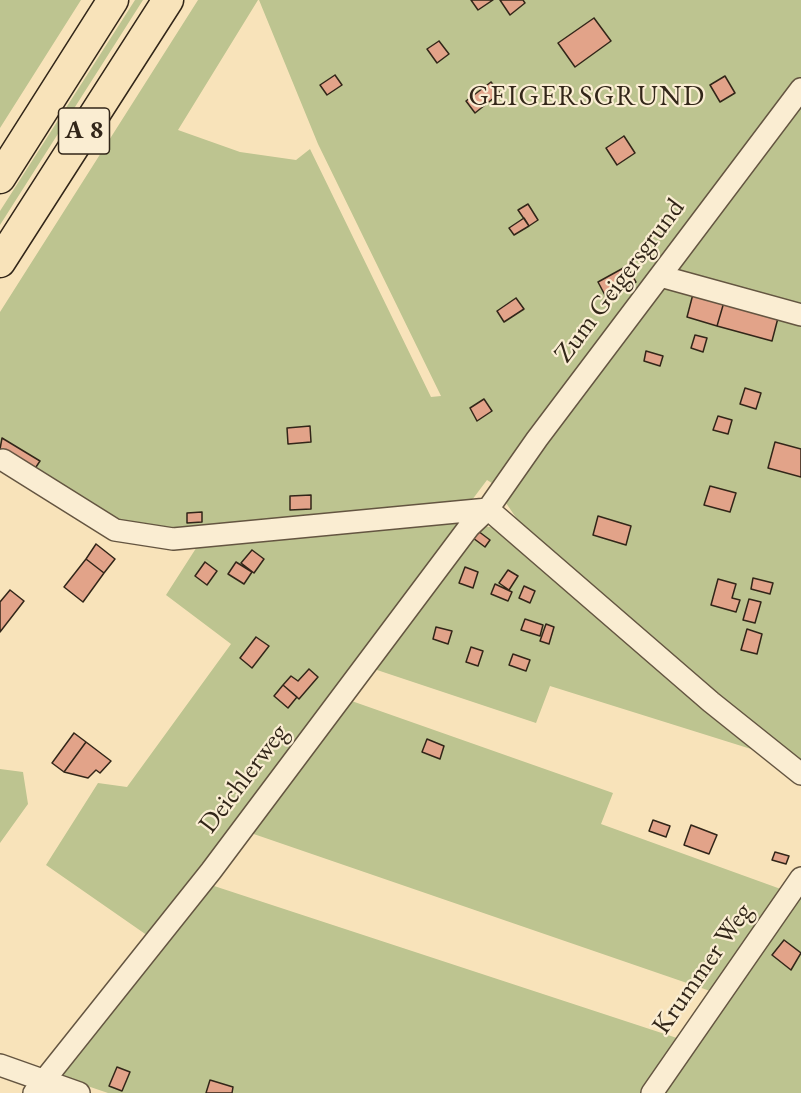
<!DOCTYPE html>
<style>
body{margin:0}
canvas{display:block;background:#f8e3ba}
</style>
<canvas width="801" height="1093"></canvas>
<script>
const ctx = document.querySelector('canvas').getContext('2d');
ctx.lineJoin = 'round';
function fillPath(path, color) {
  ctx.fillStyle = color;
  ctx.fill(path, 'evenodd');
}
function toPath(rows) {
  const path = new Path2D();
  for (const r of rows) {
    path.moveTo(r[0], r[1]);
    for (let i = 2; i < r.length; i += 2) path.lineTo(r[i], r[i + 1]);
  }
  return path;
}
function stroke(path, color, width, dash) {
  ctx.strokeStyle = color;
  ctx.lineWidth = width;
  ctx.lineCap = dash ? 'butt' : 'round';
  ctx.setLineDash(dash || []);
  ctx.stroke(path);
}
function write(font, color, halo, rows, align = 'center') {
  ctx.font = font + ' "EB Garamond",serif';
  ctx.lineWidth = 4.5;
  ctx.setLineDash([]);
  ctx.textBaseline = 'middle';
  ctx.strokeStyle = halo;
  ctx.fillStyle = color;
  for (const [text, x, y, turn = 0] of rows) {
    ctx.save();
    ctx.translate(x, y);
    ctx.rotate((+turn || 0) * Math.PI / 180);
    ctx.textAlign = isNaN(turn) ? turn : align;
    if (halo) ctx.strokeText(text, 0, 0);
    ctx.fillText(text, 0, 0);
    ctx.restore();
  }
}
const green = toPath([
 [0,0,81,0,0,128],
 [135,0,143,0,0,225,0,211],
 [198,0,258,0,178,130,240,152,296,160,310,149,431,397,441,396,318,144,259,0,801,0,801,766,525,531,504,500,506,492,487,480,460,516,461,527,151,938,46,865,98,783,127,787,231,644,166,595,209,528,165,533,124,523,0,452,0,312],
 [479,525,495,528,767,754,550,686,536,723,371,668],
 [346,699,613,793,601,824,789,892,716,993,245,831],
 [0,769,23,772,28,804,0,843],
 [801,883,801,1093,659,1093],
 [208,884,683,1040,646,1093,108,1093,58,1076]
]);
const building = toPath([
 [471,0,493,0,478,10,471,0],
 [500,0,523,0,525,3,510,15,500,0],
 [594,18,611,41,575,67,558,43,594,18],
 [439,41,449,54,437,63,427,49,439,41],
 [335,75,342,85,327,95,320,85,335,75],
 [725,76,735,93,720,102,710,85,725,76],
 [491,82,500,93,475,113,466,101,491,82],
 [624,136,635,153,617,165,606,148,624,136],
 [528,204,538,220,529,226,518,210,528,204],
 [524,218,529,226,514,235,509,228,524,218],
 [627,266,636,282,607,299,598,282,627,266],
 [693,294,724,302,717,326,687,317,693,294],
 [516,298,524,309,504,322,497,311,516,298],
 [724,302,778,318,772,341,717,326,724,302],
 [695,335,707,338,703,352,691,348,695,335],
 [646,351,663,356,660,366,644,361,646,351],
 [745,388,761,393,756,409,740,404,745,388],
 [484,399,492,411,477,421,470,408,484,399],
 [718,416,732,420,728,434,713,430,718,416],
 [310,426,311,442,288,444,287,428,310,426],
 [2,438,40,461,34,470,0,449,2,438],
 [775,442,801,449,801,477,768,468,775,442],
 [710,486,736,493,730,512,704,505,710,486],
 [311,495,311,509,290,510,290,496,311,495],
 [202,512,202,522,187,523,187,513,202,512],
 [598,516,631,526,626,545,593,535,598,516],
 [478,531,490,540,485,547,473,538,478,531],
 [96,544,115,559,104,573,86,559,96,544],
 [252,550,264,559,254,573,241,563,252,550],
 [86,559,104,573,83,602,64,587,86,559],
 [205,562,217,571,207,585,195,576,205,562],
 [236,562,252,572,244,584,228,574,236,562],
 [465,567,478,572,473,588,459,583,465,567],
 [508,570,518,576,509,590,499,583,508,570],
 [753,578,773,583,770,594,751,589,753,578],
 [718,579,736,584,732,598,740,600,736,612,711,605,718,579],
 [495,584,512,592,508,601,491,594,495,584],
 [524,586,535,591,530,603,519,598,524,586],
 [10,590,24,601,0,632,0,602,10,590],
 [749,599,761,602,755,623,743,620,749,599],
 [525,619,543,625,540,636,521,630,525,619],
 [546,624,554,627,549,644,540,641,546,624],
 [436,627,452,631,448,644,433,639,436,627],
 [747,629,762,634,757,654,741,650,747,629],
 [256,637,269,646,252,668,240,658,256,637],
 [471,647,483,651,478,666,466,662,471,647],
 [513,654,530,660,526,671,509,665,513,654],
 [309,669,318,677,299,699,283,685,291,676,298,681,309,669],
 [283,685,297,697,288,708,274,696,283,685],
 [74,733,86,742,64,772,52,763,74,733],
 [427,739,444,746,440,759,422,752,427,739],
 [86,742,111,761,100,773,96,770,88,778,64,772,86,742],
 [653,820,670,826,666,837,649,831,653,820],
 [691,825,717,835,709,854,684,845,691,825],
 [775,852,789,856,786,864,772,860,775,852],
 [784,940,801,953,791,970,772,955,784,940],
 [117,1067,130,1072,122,1091,109,1086,117,1067],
 [210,1080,233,1087,232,1093,206,1093,210,1080]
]);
const minor = toPath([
 [660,276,801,315],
 [3,460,115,530,173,539,488,509,711,702,801,774],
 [0,1065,79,1093],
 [34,1093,211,871,469,527,488,509,537,439,801,89],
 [652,1093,801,878]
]);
const highway = toPath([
 [0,178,113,0],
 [0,262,168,0]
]);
const shields = [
 [84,131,51]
];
const shieldNames = [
 ["A 8",84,131]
];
const streetNames = [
 ["Zum Geigersgrund",620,281,-53],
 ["Deichlerweg",244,779,-53],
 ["Krummer Weg",703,969,-55]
];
const neighbourhoodNames = [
 ["GEIGERSGRUND",587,97]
];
fillPath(green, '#bdc490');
fillPath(building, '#e2a389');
stroke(building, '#322619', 1.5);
stroke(minor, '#645541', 24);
stroke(highway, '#322619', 33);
stroke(minor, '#faedd2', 21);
stroke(highway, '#f8e3ba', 30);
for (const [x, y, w] of shields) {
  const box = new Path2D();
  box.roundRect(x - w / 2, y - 23, w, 46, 4.5);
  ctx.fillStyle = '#faedd2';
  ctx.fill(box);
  stroke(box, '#322619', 1.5);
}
write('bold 26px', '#322619', null, shieldNames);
write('27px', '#322619', '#faedd2', streetNames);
ctx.letterSpacing = '1.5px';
write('28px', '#322619', '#faedd2', neighbourhoodNames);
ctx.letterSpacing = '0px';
</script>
